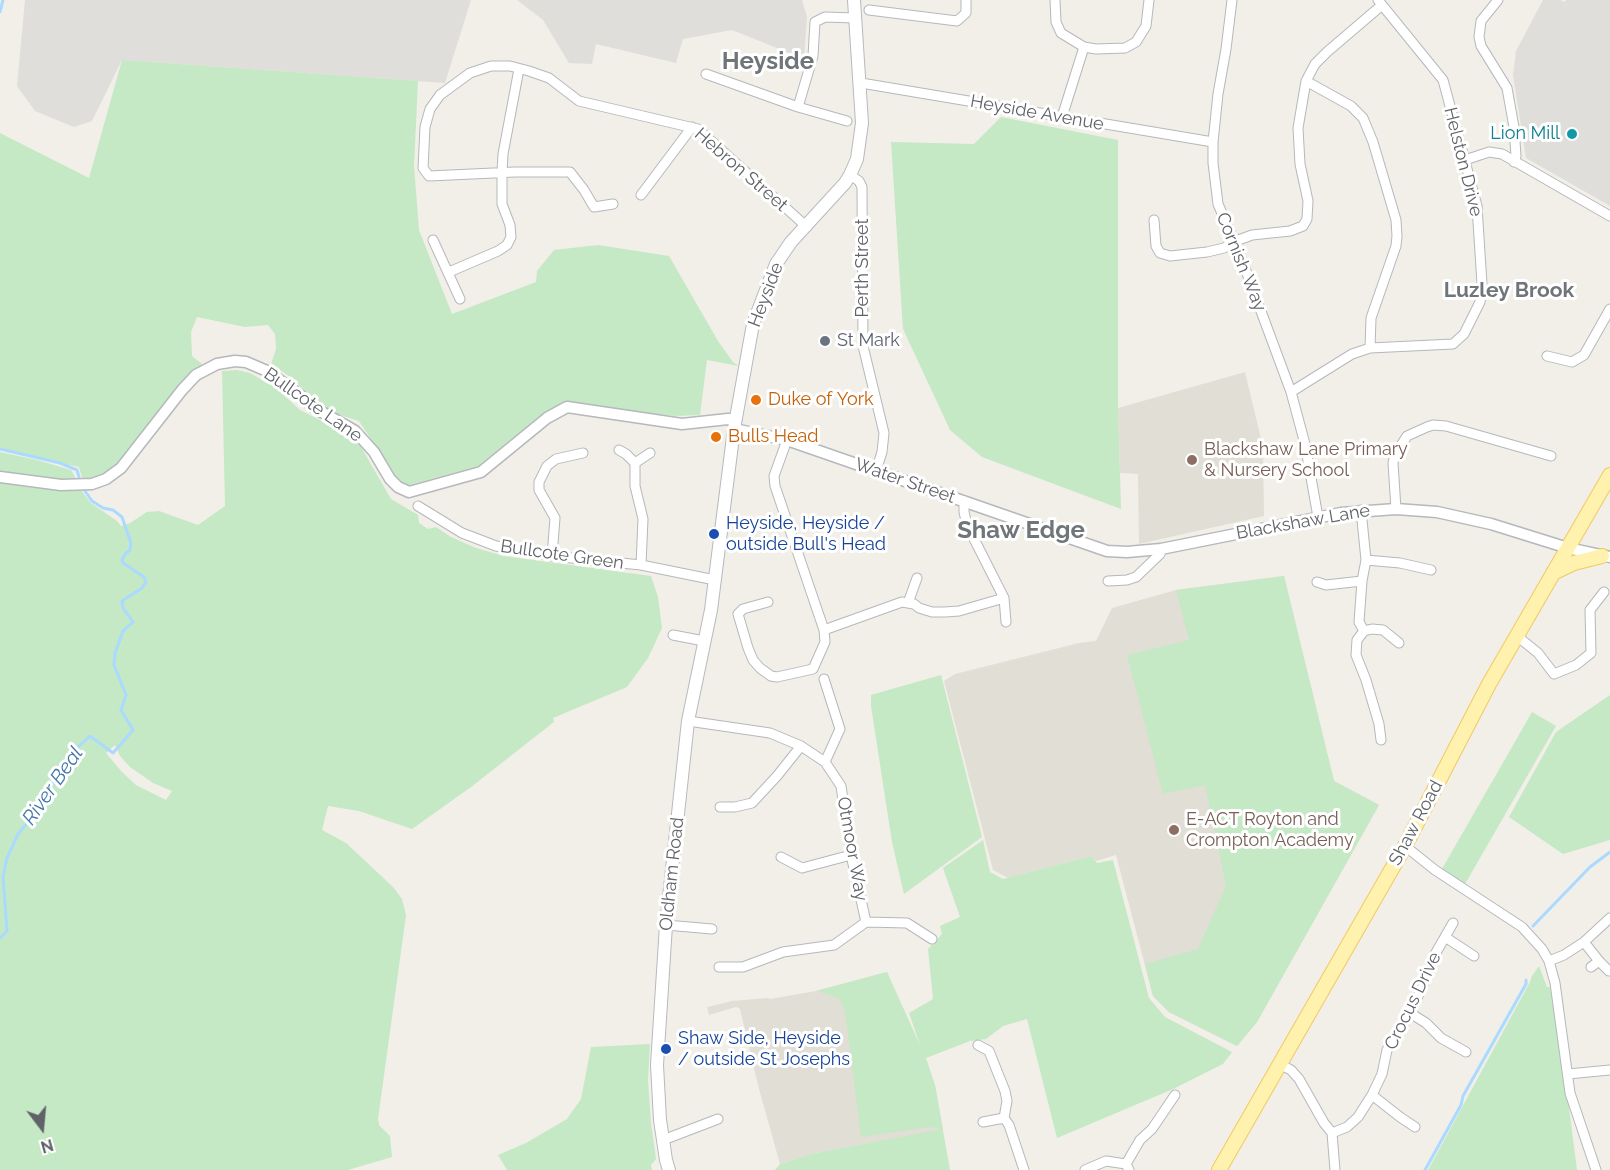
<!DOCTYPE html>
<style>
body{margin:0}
#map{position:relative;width:1610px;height:1170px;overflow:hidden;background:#f1efe8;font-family:Raleway,sans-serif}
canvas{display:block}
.north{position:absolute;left:12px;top:1098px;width:60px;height:60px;-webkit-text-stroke:4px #fff;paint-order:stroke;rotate:164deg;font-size:16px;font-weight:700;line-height:24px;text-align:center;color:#5f6368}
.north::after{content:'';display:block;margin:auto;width:21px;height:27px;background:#5f6368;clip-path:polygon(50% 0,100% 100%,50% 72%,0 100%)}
</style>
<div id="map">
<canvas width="1610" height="1170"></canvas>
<div class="north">N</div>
</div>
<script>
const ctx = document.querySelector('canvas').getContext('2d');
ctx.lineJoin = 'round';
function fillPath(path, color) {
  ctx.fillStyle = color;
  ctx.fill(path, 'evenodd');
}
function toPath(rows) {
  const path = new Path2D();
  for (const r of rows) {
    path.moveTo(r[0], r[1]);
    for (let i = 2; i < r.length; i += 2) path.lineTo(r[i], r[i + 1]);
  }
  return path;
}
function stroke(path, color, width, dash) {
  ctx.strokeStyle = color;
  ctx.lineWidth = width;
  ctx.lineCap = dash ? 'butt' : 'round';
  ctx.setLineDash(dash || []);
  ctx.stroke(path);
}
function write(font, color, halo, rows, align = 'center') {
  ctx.font = font + ' Raleway,sans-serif';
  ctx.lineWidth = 6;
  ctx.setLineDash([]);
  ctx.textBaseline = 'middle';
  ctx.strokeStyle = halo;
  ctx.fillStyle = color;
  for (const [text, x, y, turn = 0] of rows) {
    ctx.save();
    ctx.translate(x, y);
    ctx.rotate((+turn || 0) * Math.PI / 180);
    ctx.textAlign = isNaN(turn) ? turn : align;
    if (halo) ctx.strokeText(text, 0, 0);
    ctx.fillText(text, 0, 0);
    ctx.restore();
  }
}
const industrial = toPath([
 [25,0,471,0,445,83,122,60,92,121,74,127,35,111,17,86],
 [517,0,802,0,807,17,804,59,732,30,683,39,676,63,596,44,592,64,569,63,543,20],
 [1543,0,1560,0,1565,2,1566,0,1610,0,1610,206,1526,158,1513,75,1516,51]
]);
const education = toPath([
 [1245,372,1263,447,1264,516,1139,544,1138,474,1120,473,1118,408],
 [1284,576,1334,781,1379,805,1257,1022,1237,1046,1169,1012,1153,996,1116,855,1096,861,1092,856,1008,878,993,870,944,681,955,674,1079,643,1096,641,1112,608,1176,590],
 [887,972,935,1085,943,1129,811,1154,780,1164,759,1089,740,1009,736,1007,709,1015,707,1007,732,1001,767,998,770,999,816,991]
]);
const green = toPath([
 [122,60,418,81,414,166,419,230,452,314,536,282,537,271,554,250,598,245,669,256,718,341,733,362,739,366,707,360,700,415,676,416,565,404,538,417,478,466,409,485,401,483,395,476,359,421,327,411,289,376,271,364,276,349,275,334,268,325,245,327,197,317,191,332,192,356,202,364,135,446,112,470,95,479,83,480,79,467,0,449,0,133,89,178],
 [1001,117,1118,140,1118,408,1121,509,982,457,950,430,903,329,891,142,974,144],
 [237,370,250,373,276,388,300,410,344,432,361,447,391,499,418,515,419,523,428,529,436,527,451,537,476,548,504,556,651,576,658,597,662,628,648,658,627,687,553,718,554,722,471,787,412,829,359,811,328,806,322,830,346,843,393,887,402,899,406,915,378,1119,379,1125,390,1136,392,1157,348,1170,0,1170,0,483,54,490,81,490,91,503,117,521,121,526,130,523,147,512,159,511,198,525,225,506,222,371],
 [115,745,120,756,130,767,153,783,172,791,166,800,136,785,122,772,106,753],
 [0,452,37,460,71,470,76,479,65,480,0,472],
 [1284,576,1334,781,1379,805,1257,1022,1237,1046,1169,1012,1153,996,1145,964,1198,949,1226,886,1205,785,1163,794,1127,655,1189,640,1176,590],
 [941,675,982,837,904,894,892,842,871,706,871,695],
 [1610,695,1610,840,1563,854,1509,817,1556,732],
 [1532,712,1556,726,1465,884,1442,869],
 [983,840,990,872,1003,879,1092,856,1097,863,1113,860,1149,998,1165,1017,1232,1052,1223,1064,1173,1089,1057,1138,1027,1019,1003,1026,986,1039,970,1041,926,1058,935,1085,950,1170,775,1170,780,1164,811,1154,941,1129,930,1127,861,1137,845,1011,839,998,816,991,887,972,920,1045,909,1013,933,999,928,949,942,934,940,926,960,917,943,868],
 [1539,966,1547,987,1550,987,1555,1016,1566,1084,1577,1170,1428,1170,1530,982,1532,976],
 [650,1044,648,1080,651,1123,656,1159,651,1165,652,1170,507,1170,498,1155,526,1143,567,1119,581,1099,591,1047]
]);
const stream = toPath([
 [0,12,3,0],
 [0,449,60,463,77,470,79,477],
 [1533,926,1590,867,1610,852],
 [0,938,7,931,3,877,7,858,18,834,41,806,47,792,72,758,79,746,90,736,113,753,133,730,121,710,126,695,114,665,115,653,123,631,133,622,123,608,122,601,142,588,146,582,144,577,123,563,122,560,125,554,130,550,131,543,122,517,113,510,103,508,92,501,85,491],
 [1425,1170,1461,1105,1463,1096,1526,984,1526,980]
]);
const minor = toPath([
 [1055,0,1056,22,1061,33,1084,47,1096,49,1125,48,1136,42,1146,26,1149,0],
 [1232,0,1226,49,1218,94,1213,142,1213,163,1218,204,1242,260,1291,392,1305,444,1318,517],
 [1498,0,1481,21,1479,37,1481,46,1507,88,1514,127,1516,156,1514,162],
 [869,10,957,21,966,13,966,0],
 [706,74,798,107,847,121],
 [1306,81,1351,106,1363,118,1373,142,1396,220,1397,236,1396,246,1371,318,1370,348],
 [861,83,1213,142],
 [798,107,813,56,815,22,825,17,855,18],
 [1062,117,1084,47],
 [1465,160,1489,152,1502,154,1610,216],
 [850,175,859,181,862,187,863,346,884,433,882,452,876,471],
 [641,195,692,127],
 [613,204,594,207,584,190,570,172,515,172,429,176,423,168,425,127,430,109,440,95,470,73,491,66,510,66,529,71,549,78,579,101,698,129,807,227],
 [1154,220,1156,246,1160,253,1170,256,1207,252,1224,248,1233,242,1252,235,1290,231,1303,226,1307,219,1308,201,1300,164,1298,128,1306,81,1315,64,1327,52,1382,5],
 [433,240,460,299],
 [449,272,498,251,507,245,511,237,510,225,502,204,502,172,503,154,519,69],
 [1547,356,1572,362,1584,355,1610,309],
 [1291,392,1352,354,1370,348,1453,344,1464,334,1480,302,1482,284,1477,206,1443,80,1378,0],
 [619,450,626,454,635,463],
 [964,501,964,512,967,525,1004,598],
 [418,506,462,533,496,546,552,556,641,565,715,580],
 [1396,509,1393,463,1395,455,1407,436,1427,427,1433,425,1446,426,1551,456],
 [1361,510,1366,560,1362,581,1359,622,1364,631],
 [552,556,555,518,539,490,539,482,547,466,556,459,583,453],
 [1366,560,1400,563,1431,570],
 [641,565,643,519,635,486,635,463,650,453],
 [1108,581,1127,580,1136,577,1160,554,1161,549],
 [1317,582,1326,585,1362,581],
 [768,602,743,609,738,614,748,648,753,660,760,668,771,676,777,677,813,669,825,642,824,630,775,486,774,476,787,440],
 [908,603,917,578],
 [824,630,902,602,914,604,919,608,932,612,945,612,959,611,1004,598,1006,622],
 [1364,631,1357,640,1356,655,1366,680,1379,724,1381,740],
 [1364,631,1372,629,1383,630,1399,643],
 [673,635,704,641],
 [1517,636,1538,653,1554,674,1576,665,1591,653,1590,610,1604,592],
 [824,679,840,729,825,762],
 [688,721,770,733,801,746,825,762,841,786,851,855,866,922,834,945,783,952,743,967,719,967],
 [720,807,735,807,752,803,777,776,801,746],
 [1405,846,1435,870,1522,927,1542,949,1549,961,1555,983,1570,1093,1596,1170],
 [781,857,802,868,851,855],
 [866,922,907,923,932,939],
 [666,925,712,929],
 [1445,937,1474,956],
 [1584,942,1599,961,1591,967],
 [1549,961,1564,955,1584,942,1610,918],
 [1599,961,1609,971],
 [1410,1013,1426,1023,1441,1038,1466,1052],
 [978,1045,989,1051,1005,1091,1007,1101,1004,1118,1009,1125,1024,1170],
 [1279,1064,1291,1070,1299,1079,1324,1123,1332,1133,1335,1170],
 [1568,1074,1610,1070],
 [1372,1095,1400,1117,1415,1127],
 [983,1122,1004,1118],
 [1332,1133,1347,1127,1358,1117,1372,1095,1382,1074,1387,1050,1410,1013,1427,977,1434,956,1453,923],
 [663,1140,718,1119],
 [1126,1164,1140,1140,1152,1129,1175,1095],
 [1085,1170,1106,1161,1126,1164,1129,1170]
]);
const tertiary = toPath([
 [734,429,787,440,1107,551,1127,552,1161,549,1341,513,1396,509,1437,512,1491,524,1568,548,1610,557],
 [0,477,61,485,92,484,106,479,121,468,182,390,196,375,217,364,235,361,246,362,267,371,300,395,313,407,355,431,374,452,390,479,398,487,409,492,481,472,547,418,567,407,682,424,728,419,736,420]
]);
const secondary = toPath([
 [669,1170,666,1160,660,1120,657,1065,666,925,688,721,711,610,734,429,753,324,776,264,791,242,845,183,850,175,857,159,862,123,854,0]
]);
const primary = toPath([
 [1553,573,1574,563,1602,556],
 [1219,1170,1405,846,1489,684,1610,475]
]);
const markers = [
 [1572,134,6,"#0f9aa8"],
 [825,341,6,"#6b7280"],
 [756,400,6,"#e8710a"],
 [716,437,6,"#e8710a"],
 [1192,460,6,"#8d6e63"],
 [714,534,6,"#1a4fb4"],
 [1174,830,6,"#8d6e63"],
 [666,1049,6,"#1a4fb4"]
];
const streetNames = [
 ["Heyside Avenue",1037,113,10],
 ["Helston Drive",1463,162,76],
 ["Hebron Street",741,170,41],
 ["Cornish Way",1241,262,68],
 ["Perth Street",863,268,-90],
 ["Heyside",766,295,-69],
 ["Bullcote Lane",313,405,35],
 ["Water Street",905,481,19],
 ["Blackshaw Lane",1303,522,-10],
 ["Bullcote Green",562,555,8],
 ["Shaw Road",1416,823,-62],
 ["Otmoor Way",852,849,80],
 ["Oldham Road",672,874,-84],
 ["Crocus Drive",1413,1001,-64]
];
const cultureNames = [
 ["Lion Mill",1560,134]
];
const worshipNames = [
 ["St Mark",837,341]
];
const foodNames = [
 ["Duke of York",768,400],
 ["Bulls Head",728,437]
];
const educationNames = [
 ["Blackshaw Lane Primary",1204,450],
 ["& Nursery School",1204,471],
 ["E-ACT Royton and",1186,820],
 ["Crompton Academy",1186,841]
];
const transitNames = [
 ["Heyside, Heyside /",726,524],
 ["outside Bull's Head",726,545],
 ["Shaw Side, Heyside",678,1039],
 ["/ outside St Josephs",678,1060]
];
const waterNames = [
 ["River Beal",53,786,-55]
];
const quarterNames = [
 ["Luzley Brook",1509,291]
];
const districtNames = [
 ["Heyside",768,62],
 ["Shaw Edge",1021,531]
];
fillPath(industrial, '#e0deda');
fillPath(education, '#e1ded6');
fillPath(green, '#c5e8c5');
stroke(stream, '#aadaff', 3);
stroke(minor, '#b5b8bc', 11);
stroke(tertiary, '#b5b8bc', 13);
stroke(secondary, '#b6babf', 14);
stroke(primary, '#f2c960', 16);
stroke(minor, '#fff', 9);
stroke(tertiary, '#fff', 10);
stroke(secondary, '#fff', 12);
stroke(primary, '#fff2af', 14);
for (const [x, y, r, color] of markers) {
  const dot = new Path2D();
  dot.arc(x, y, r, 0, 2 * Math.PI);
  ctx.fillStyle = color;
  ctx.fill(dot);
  stroke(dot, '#fff', 2);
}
write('18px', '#5f6368', '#fff', streetNames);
write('18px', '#0d838f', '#fff', cultureNames, 'right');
write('18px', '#5b616d', '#fff', worshipNames, 'left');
write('18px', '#c56008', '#fff', foodNames, 'left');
write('18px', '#785e54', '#fff', educationNames, 'left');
write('18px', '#164399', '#fff', transitNames, 'left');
write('italic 20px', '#4174aa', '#fff', waterNames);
write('bold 21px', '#70757a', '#fff', quarterNames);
write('bold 24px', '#70757a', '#fff', districtNames);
</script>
